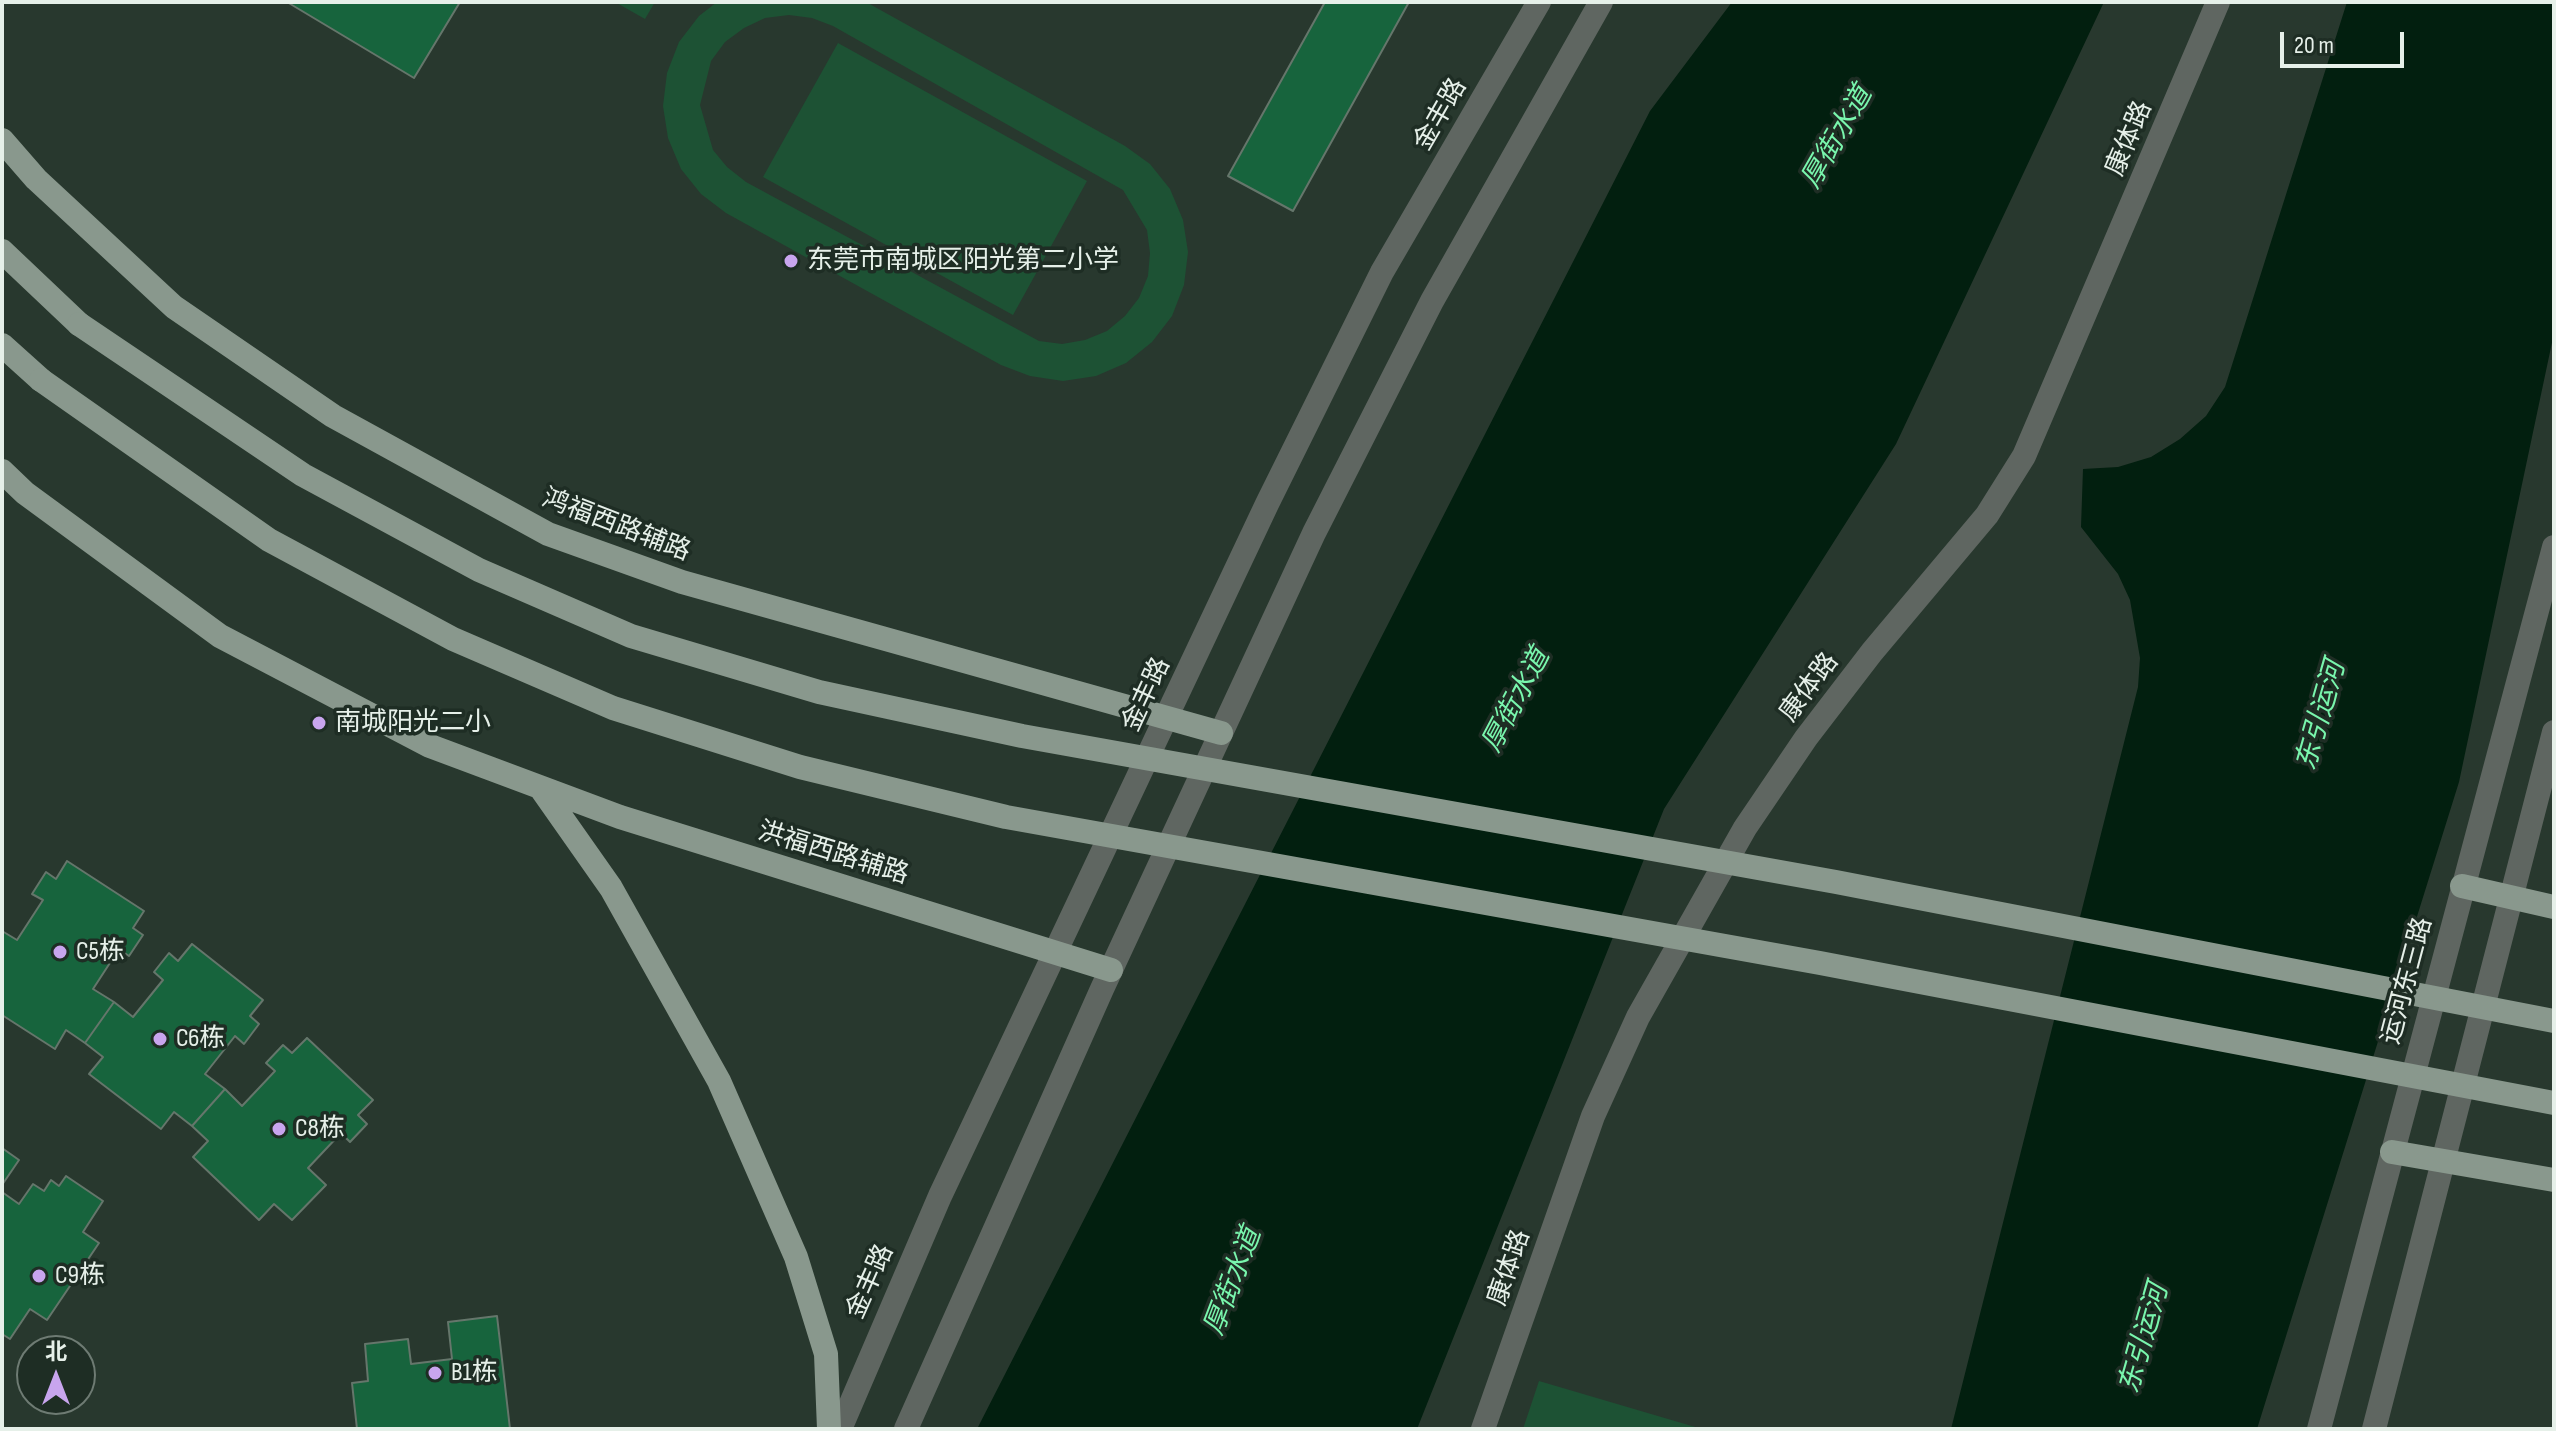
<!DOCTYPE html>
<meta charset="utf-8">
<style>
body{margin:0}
#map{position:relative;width:2556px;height:1431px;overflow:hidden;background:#28382e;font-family:"Sofia Sans Condensed","Noto Sans SC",sans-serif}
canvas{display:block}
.frame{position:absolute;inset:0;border:4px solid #e6f0e9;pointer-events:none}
.north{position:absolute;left:16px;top:1335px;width:80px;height:80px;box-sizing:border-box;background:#1e2d24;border:2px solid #6e7b73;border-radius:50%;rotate:0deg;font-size:22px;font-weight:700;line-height:32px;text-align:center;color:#e6f0e9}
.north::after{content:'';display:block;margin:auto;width:28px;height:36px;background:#c8a5ee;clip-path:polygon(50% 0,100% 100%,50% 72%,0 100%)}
.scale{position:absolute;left:2280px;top:32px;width:124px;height:36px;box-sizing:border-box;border:4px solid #e6f0e9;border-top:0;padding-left:10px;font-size:24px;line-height:28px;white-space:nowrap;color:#e6f0e9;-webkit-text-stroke:6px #1e2d24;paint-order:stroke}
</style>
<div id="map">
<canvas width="2556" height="1431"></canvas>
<div class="frame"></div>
<div class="north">北</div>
<div class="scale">20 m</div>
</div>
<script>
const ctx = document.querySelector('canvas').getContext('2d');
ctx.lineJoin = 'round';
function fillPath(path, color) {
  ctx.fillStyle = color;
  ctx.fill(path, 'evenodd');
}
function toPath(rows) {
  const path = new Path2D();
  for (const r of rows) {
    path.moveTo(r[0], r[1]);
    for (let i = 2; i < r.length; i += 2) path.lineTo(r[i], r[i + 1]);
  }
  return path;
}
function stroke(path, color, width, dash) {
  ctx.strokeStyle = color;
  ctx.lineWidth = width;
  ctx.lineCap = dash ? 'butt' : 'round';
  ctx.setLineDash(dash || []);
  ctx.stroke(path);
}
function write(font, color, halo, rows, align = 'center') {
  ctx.font = font + ' "Sofia Sans Condensed","Noto Sans SC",sans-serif';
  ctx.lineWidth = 7;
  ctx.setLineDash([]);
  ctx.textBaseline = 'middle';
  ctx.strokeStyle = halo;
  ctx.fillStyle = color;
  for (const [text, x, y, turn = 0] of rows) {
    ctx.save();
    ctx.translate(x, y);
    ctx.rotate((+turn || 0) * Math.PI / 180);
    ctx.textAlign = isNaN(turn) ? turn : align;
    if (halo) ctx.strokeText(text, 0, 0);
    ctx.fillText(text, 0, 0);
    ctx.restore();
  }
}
const green = toPath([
 [615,2,655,2,645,19],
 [717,2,866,2,1125,146,1150,164,1170,189,1183,220,1188,252,1184,285,1172,316,1152,342,1126,363,1096,376,1063,381,1030,376,1001,365,726,213,701,194,681,169,668,138,663,106,667,73,679,42,699,16],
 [789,15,812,18,833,26,1123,190,1147,230,1150,253,1148,276,1139,298,1125,316,1107,331,1085,340,1062,344,1039,341,746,182,727,167,713,150,700,105,711,61,725,42,744,28,765,18],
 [838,43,1087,181,1013,315,763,177],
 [1539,1381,1702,1429,1523,1429]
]);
const water = toPath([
 [1732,2,2104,2,1896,444,1664,809,1417,1429,977,1429,1650,111],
 [2347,2,2554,2,2554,333,2459,782,2257,1429,1951,1429,2138,687,2140,658,2130,600,2118,574,2081,527,2083,469,2118,467,2151,457,2180,439,2206,416,2225,387]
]);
const building = toPath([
 [287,2,460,2,414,78,287,2],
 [1325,2,1409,2,1293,211,1228,176,1325,2],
 [67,861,144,911,133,928,143,935,129,956,119,949,93,989,114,1002,85,1043,66,1030,55,1049,2,1015,2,931,17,940,43,900,32,894,46,872,56,879,67,861],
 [192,944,263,1000,250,1016,259,1024,244,1044,235,1036,205,1074,225,1089,192,1126,174,1112,161,1129,89,1074,103,1057,85,1043,114,1002,133,1017,163,980,154,972,169,953,178,961,192,944],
 [307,1038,373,1100,358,1115,367,1124,350,1142,341,1133,308,1168,326,1185,292,1220,274,1204,259,1220,193,1157,208,1141,192,1126,225,1089,242,1106,275,1071,266,1063,283,1045,292,1053,307,1038],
 [2,1148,19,1160,2,1185,2,1148],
 [66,1176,103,1201,83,1232,99,1243,47,1320,30,1309,10,1339,2,1334,2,1192,19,1204,33,1184,44,1191,51,1180,59,1186,66,1176],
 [497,1316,510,1429,357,1429,352,1383,368,1381,365,1344,408,1339,411,1364,452,1359,448,1322,497,1316]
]);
const minor = toPath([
 [840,1429,940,1196,1267,504,1382,272,1539,2],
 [906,1429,1102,989,1314,533,1432,301,1601,2],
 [1483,1429,1593,1116,1638,1017,1745,828,1806,738,1872,652,1987,515,2024,456,2218,2],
 [2319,1429,2554,547],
 [2374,1429,2554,732]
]);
const major = toPath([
 [2,140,36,179,174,307,333,416,548,534,682,582,1221,733],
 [2,251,79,324],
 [2,345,41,380],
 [2,471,25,493,220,636,430,746,620,817,1111,970],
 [540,787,611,888,719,1081,796,1257,826,1354,829,1429],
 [2462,886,2554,907],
 [2392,1152,2554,1180]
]);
const majorBridge = toPath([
 [79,324,303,475,479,570,631,636,819,692,1022,736,1836,882,2554,1021],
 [41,380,269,540,453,639,613,708,800,767,1006,817,1820,963,2554,1103]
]);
const markers = [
 [791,261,8,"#c8a5ee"],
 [319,723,8,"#c8a5ee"],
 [60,952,8,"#c8a5ee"],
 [160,1039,8,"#c8a5ee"],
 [279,1129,8,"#c8a5ee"],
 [39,1276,8,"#c8a5ee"],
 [435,1373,8,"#c8a5ee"]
];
const streetNames = [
 ["金丰路",1441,115,-60],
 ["康体路",2130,139,-67],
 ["鸿福西路辅路",616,526,21],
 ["康体路",1810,688,-53],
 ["金丰路",1147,695,-65],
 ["洪福西路辅路",833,854,17],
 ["运河东三路",2408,981,-75],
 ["康体路",1510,1268,-71],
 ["金丰路",871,1282,-66]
];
const poiNames = [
 ["东莞市南城区阳光第二小学",807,261],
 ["南城阳光二小",335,723],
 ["C5栋",76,952],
 ["C6栋",176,1039],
 ["C8栋",295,1129],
 ["C9栋",55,1276],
 ["B1栋",451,1373]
];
const waterNames = [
 ["厚街水道",1838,138,-60],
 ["厚街水道",1517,701,-62],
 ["东引运河",2322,716,-74],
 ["厚街水道",1234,1282,-69],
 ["东引运河",2145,1339,-74]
];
fillPath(green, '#1d5234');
fillPath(water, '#021f0f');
fillPath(building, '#17643d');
stroke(building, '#65766b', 2);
stroke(minor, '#5f6661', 24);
stroke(major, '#89988d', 24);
stroke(majorBridge, '#89988d', 24);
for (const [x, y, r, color] of markers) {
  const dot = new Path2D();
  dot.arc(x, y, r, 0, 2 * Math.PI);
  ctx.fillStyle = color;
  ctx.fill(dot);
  stroke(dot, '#1e2d24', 3);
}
write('26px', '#e6f0e9', '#1e2d24', streetNames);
write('26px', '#e6f0e9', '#1e2d24', poiNames, 'left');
write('italic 28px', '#79f6ad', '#1e2d24', waterNames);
</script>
